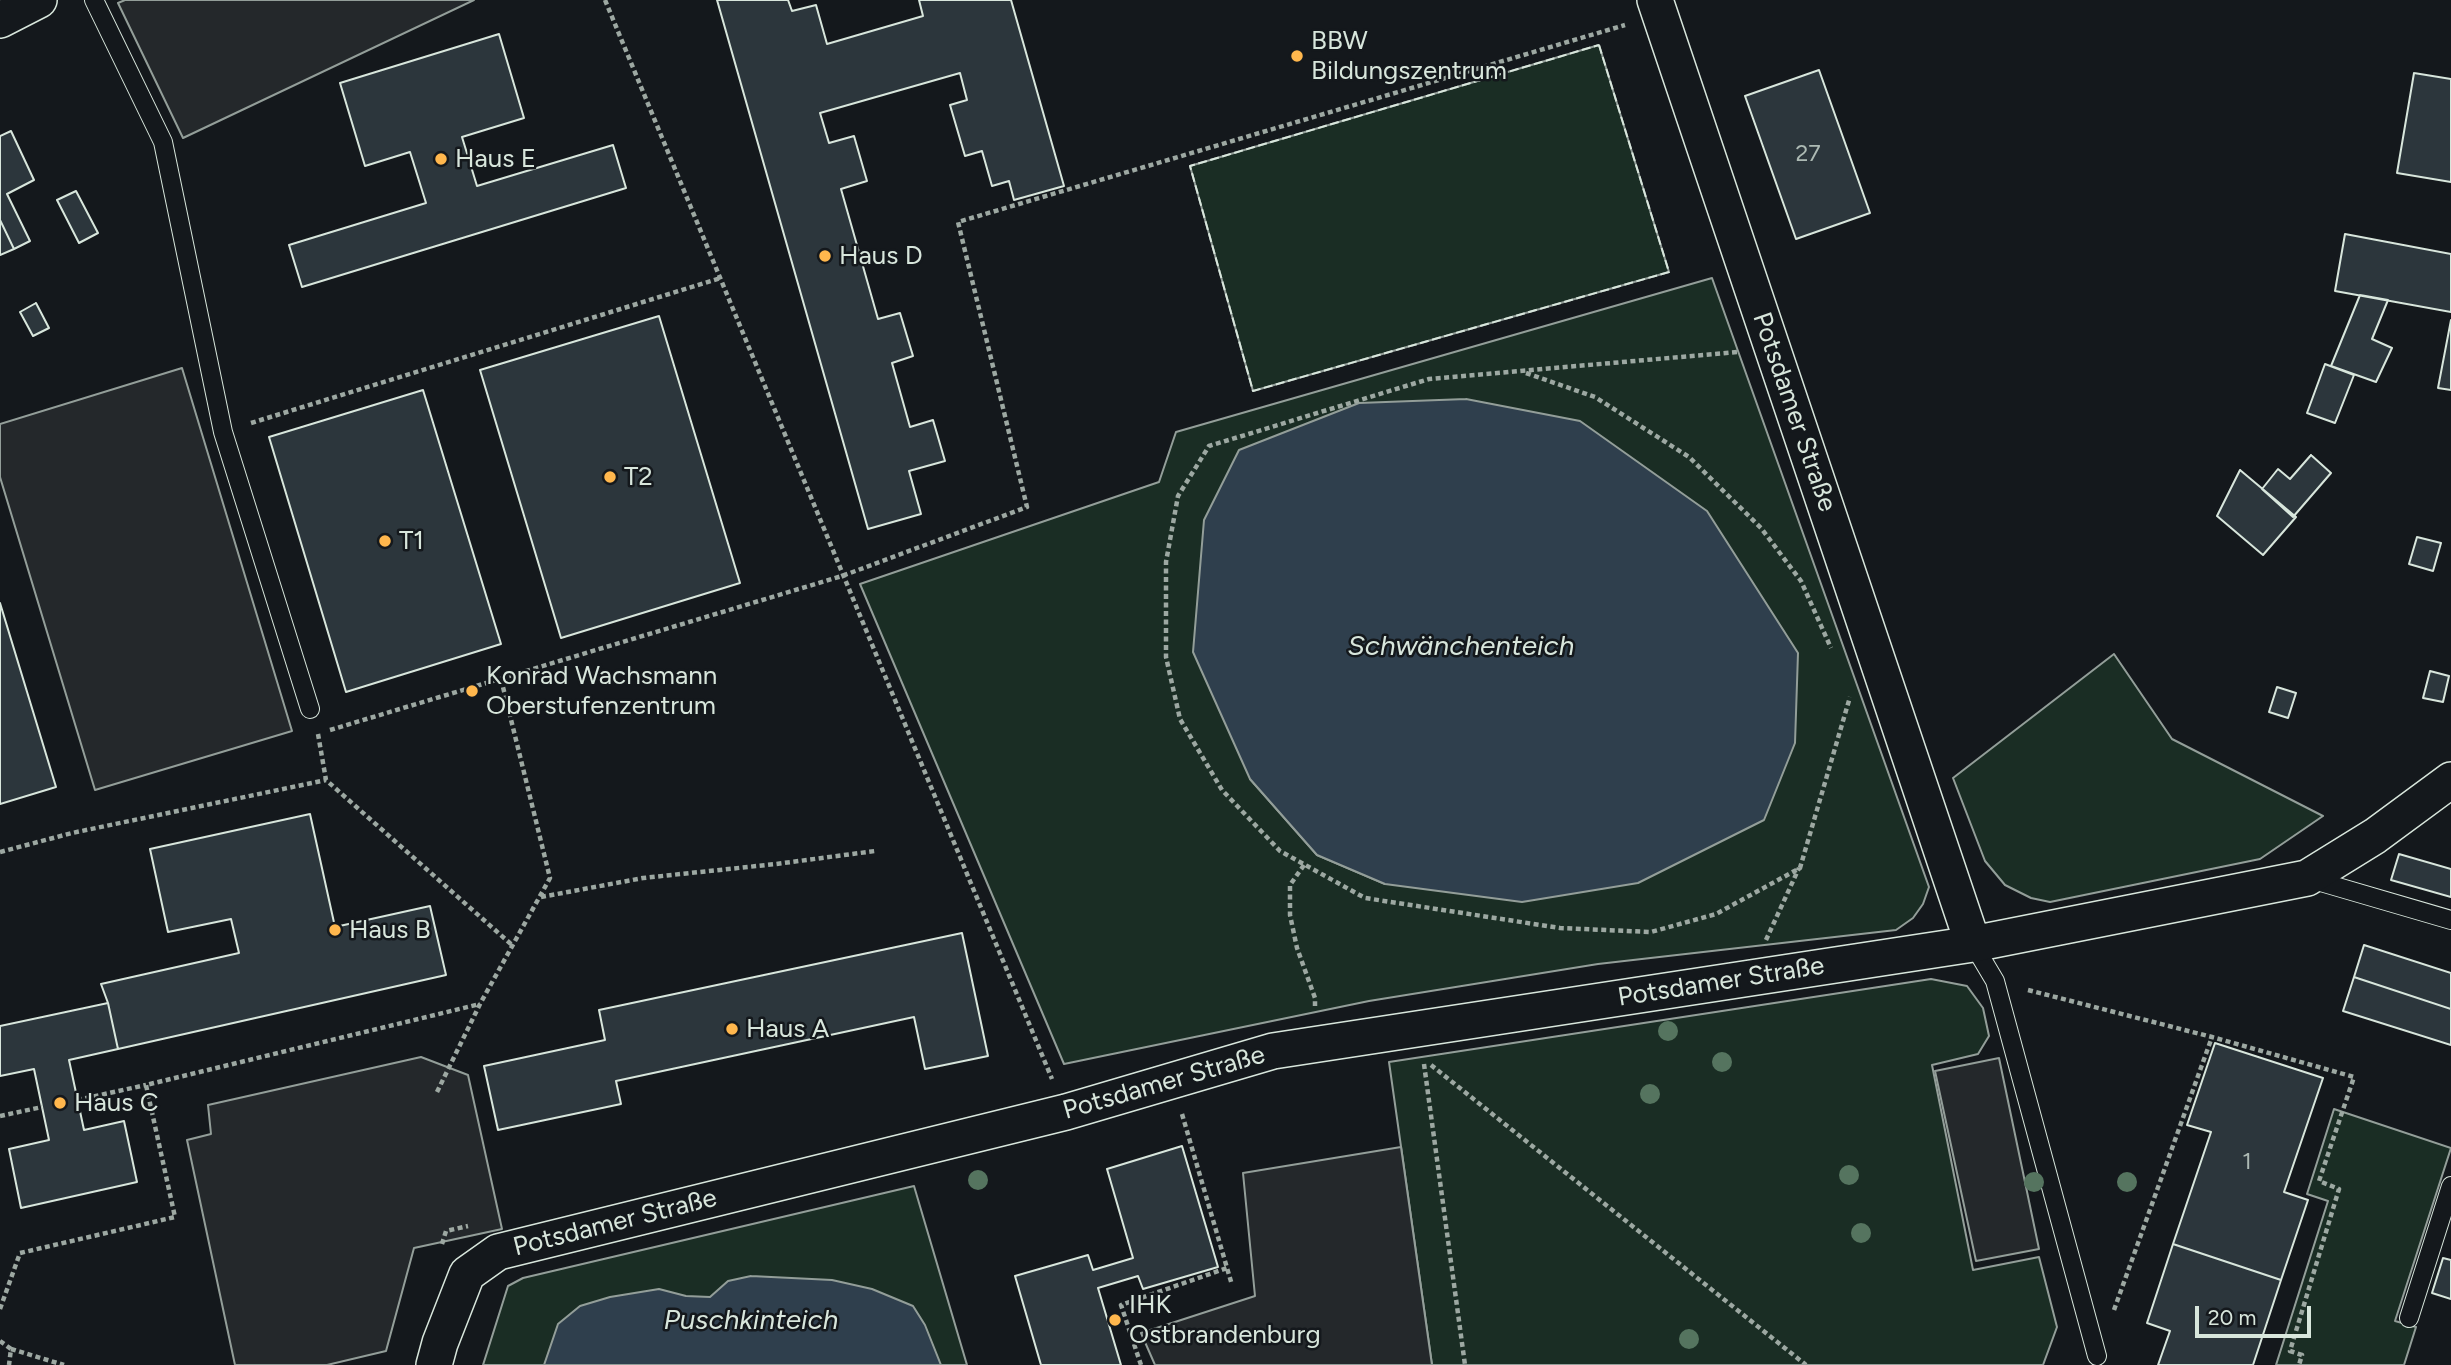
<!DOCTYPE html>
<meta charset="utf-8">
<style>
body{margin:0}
#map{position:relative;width:2451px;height:1365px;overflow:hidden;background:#14181c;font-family:Figtree,sans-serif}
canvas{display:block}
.scale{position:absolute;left:2195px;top:1306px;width:116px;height:32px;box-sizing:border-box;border:4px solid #d8e6dc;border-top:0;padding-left:9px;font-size:21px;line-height:24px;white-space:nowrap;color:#d8e6dc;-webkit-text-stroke:5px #14181c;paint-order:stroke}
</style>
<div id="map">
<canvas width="2451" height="1365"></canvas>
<div class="scale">20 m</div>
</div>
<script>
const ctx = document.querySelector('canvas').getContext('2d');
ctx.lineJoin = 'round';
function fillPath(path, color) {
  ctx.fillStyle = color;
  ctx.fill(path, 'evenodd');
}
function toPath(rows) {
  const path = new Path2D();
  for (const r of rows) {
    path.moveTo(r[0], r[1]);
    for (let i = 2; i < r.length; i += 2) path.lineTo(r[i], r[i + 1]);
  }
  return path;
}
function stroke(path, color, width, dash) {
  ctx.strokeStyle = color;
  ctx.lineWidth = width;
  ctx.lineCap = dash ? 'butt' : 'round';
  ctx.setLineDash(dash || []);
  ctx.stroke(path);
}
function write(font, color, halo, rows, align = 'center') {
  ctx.font = font + ' Figtree,sans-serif';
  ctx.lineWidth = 5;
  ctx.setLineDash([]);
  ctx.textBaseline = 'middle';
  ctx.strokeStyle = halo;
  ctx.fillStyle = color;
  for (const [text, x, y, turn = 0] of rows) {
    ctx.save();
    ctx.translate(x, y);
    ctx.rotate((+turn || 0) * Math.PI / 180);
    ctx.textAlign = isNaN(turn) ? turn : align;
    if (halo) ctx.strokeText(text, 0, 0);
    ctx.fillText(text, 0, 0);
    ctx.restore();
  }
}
const green = toPath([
 [1599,45,1669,272,1253,391,1190,166,1599,45],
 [1712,278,1929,887,1923,904,1913,918,1896,930,1598,964,1369,1001,1064,1064,860,584,1159,482,1176,432,1712,278],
 [1250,779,1385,884,1317,855,1250,779],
 [2114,654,2172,739,2323,816,2260,859,2050,902,2031,898,2005,885,1985,861,1953,778,2114,654],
 [1931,979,1967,986,1983,1008,1989,1036,1978,1054,1932,1065,1973,1270,2039,1257,2057,1327,2043,1365,1432,1365,1389,1062,1931,979],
 [2334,1109,2451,1148,2395,1321,2416,1327,2404,1365,2276,1365,2328,1201,2307,1194,2334,1109],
 [914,1186,967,1365,483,1365,508,1286,523,1278,914,1186]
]);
const parking = toPath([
 [125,0,474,0,183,138,118,3,125,0],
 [182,368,292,731,95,790,0,477,0,424,182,368],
 [421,1057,468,1075,502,1229,414,1248,386,1351,327,1365,235,1365,187,1140,211,1134,208,1105,421,1057],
 [1999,1058,2039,1249,1976,1261,1935,1071,1999,1058],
 [1401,1147,1432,1365,1155,1365,1141,1333,1255,1296,1243,1173,1401,1147]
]);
const water = toPath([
 [1466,399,1580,421,1707,511,1798,653,1795,743,1764,820,1638,883,1522,902,1385,884,1317,855,1250,779,1193,652,1204,520,1239,450,1359,403,1466,399],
 [751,1276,832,1280,872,1289,913,1306,925,1325,941,1365,544,1365,558,1324,580,1306,610,1297,659,1289,686,1296,710,1297,728,1281,751,1276]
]);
const building = toPath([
 [717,0,788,0,792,11,816,5,827,44,923,16,919,0,1011,0,1064,186,1014,200,1009,181,992,186,982,151,965,156,950,105,967,100,960,73,820,113,829,143,854,136,867,181,841,189,878,319,900,313,913,356,892,363,910,427,933,420,945,461,909,471,921,514,868,529,717,0],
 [499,34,524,118,462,137,477,186,613,145,626,188,302,287,289,245,426,203,410,152,365,166,340,83,499,34],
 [1819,70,1870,213,1796,239,1745,96,1819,70],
 [2414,73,2451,79,2451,182,2397,173,2414,73],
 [11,131,34,180,7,194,30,241,14,249,0,220,0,136,11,131],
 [76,191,98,233,79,243,57,200,76,191],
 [0,220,14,249,0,255,0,220],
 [2345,234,2451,254,2451,312,2335,291,2345,234],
 [2360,295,2388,300,2372,339,2392,348,2376,382,2331,366,2360,295],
 [36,303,49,328,33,336,20,312,36,303],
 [659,316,740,583,561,638,480,370,659,316],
 [2451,320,2451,390,2438,388,2451,320],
 [2325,364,2354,375,2335,423,2307,413,2325,364],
 [423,390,501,644,346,692,269,437,423,390],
 [2311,455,2331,473,2293,517,2262,489,2278,469,2290,479,2311,455],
 [2240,470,2296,517,2263,555,2217,516,2240,470],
 [2417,537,2441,543,2433,571,2409,564,2417,537],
 [0,603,56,787,0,804,0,603],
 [2430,671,2449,676,2443,702,2423,698,2430,671],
 [2277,687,2296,693,2288,718,2269,712,2277,687],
 [310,814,335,927,430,906,446,975,118,1049,108,1003,101,984,239,953,231,919,168,932,150,849,310,814],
 [2399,854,2451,869,2451,897,2391,880,2399,854],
 [962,933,988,1056,925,1069,914,1017,616,1081,621,1104,498,1130,484,1066,605,1040,599,1010,962,933],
 [2364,945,2451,973,2451,1009,2354,977,2364,945],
 [2354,977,2451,1009,2451,1045,2343,1011,2354,977],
 [108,1003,118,1049,69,1060,84,1130,124,1121,137,1182,21,1208,9,1149,49,1140,34,1069,0,1076,0,1026,108,1003],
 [2215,1043,2323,1078,2284,1192,2308,1200,2281,1280,2173,1244,2211,1132,2187,1125,2215,1043],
 [1182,1146,1218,1267,1143,1289,1138,1276,1098,1288,1121,1365,1041,1365,1015,1276,1088,1255,1093,1270,1133,1258,1107,1169,1182,1146],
 [2173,1244,2281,1280,2253,1365,2158,1365,2170,1331,2147,1323,2173,1244],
 [2443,1258,2451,1260,2451,1299,2432,1293,2443,1258]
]);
const path = toPath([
 [605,0,1052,1079],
 [1737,352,1429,379,1209,446,1178,496,1166,562,1166,657,1180,719,1222,790,1280,851,1365,898,1560,928,1651,932,1716,914,1800,868,1850,697],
 [1526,373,1595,397,1689,457,1761,528,1801,581,1831,648],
 [251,423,721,278],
 [330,730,842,576,1027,507,958,222,1625,25],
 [318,734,326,780,512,945],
 [0,852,72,833,326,780],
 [1304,865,1290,885,1290,915,1297,948,1315,998,1315,1006],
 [541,897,643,878,776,864,875,851],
 [1766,940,1799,868],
 [2028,990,2212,1037,2354,1077,2319,1181,2339,1189,2290,1351,2302,1355,2299,1365],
 [1424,1064,1465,1365],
 [1431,1065,1806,1365],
 [437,1092,480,1004,550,878,501,679],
 [77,1100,146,1085],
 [1182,1114,1232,1285],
 [0,1116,42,1107],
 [442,1244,446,1231,468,1226],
 [0,1309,20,1253,175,1217,146,1085,480,1004],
 [2114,1310,2212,1037],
 [0,1341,11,1349,9,1365],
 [11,1349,64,1365],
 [1141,1365,1121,1305,1227,1268]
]);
const lane = toPath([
 [94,0,163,142,223,432,310,709],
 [2307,878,2451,920],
 [1973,944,1995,981,2097,1356],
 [2409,1318,2451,1186]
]);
const street = toPath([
 [1655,0,1973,944],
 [0,20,39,0],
 [434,1365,440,1343,467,1274,498,1252,1066,1112,1273,1051,1973,944,2307,878,2375,836,2451,780]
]);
const fence = toPath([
 [1599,45,1669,272,1253,391,1190,166,1599,45]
]);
const trees = [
 [1668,1031],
 [1722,1062],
 [1650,1094],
 [1849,1175],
 [978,1180],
 [2034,1182],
 [2127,1182],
 [1861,1233],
 [1689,1339]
];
const markers = [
 [1297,56,7,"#ffb74d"],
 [441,159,7,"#ffb74d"],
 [825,256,7,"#ffb74d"],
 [610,477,7,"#ffb74d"],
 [385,541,7,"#ffb74d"],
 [472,691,7,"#ffb74d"],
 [335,930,7,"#ffb74d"],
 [732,1029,7,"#ffb74d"],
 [60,1103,7,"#ffb74d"],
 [1115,1320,7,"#ffb74d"]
];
const numberNames = [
 ["27",1808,154],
 ["1",2247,1162]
];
const poiNames = [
 ["BBW",1311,41],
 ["Bildungszentrum",1311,71],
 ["Haus E",455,159],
 ["Haus D",839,256],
 ["T2",624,477],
 ["T1",399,541],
 ["Konrad Wachsmann",486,676],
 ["Oberstufenzentrum",486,706],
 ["Haus B",349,930],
 ["Haus A",746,1029],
 ["Haus C",74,1103],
 ["IHK",1129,1305],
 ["Ostbrandenburg",1129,1335]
];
const streetNames = [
 ["Potsdamer Straße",1794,412,71],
 ["Potsdamer Straße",1721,982,-9],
 ["Potsdamer Straße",1164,1083,-16],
 ["Potsdamer Straße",615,1223,-14]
];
const waterNames = [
 ["Schwänchenteich",1461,647],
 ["Puschkinteich",751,1321]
];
fillPath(green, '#1a2d24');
stroke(green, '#939e99', 2);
fillPath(parking, '#24282b');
stroke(parking, '#939e99', 2);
fillPath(water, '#2f3f4d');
stroke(water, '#939e99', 2);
fillPath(building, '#2c363c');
stroke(building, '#d8e6dc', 2);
stroke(lane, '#d8e6dc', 20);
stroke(street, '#d8e6dc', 38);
stroke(path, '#9da8a2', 4.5, [5, 3.5]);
stroke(lane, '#14181c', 18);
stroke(street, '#14181c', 35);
stroke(fence, '#d8e6dc', 2, [9, 3.5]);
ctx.fillStyle = '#55745f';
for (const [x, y] of trees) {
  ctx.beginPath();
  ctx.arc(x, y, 10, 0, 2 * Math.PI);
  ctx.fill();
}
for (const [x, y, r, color] of markers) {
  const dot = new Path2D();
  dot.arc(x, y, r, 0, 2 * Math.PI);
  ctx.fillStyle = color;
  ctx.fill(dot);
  stroke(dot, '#14181c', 2.5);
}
write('23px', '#adbab4', null, numberNames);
write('26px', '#d8e6dc', '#14181c', poiNames, 'left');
write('26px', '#d8e6dc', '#14181c', streetNames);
write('italic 28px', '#d8e6dc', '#14181c', waterNames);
</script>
